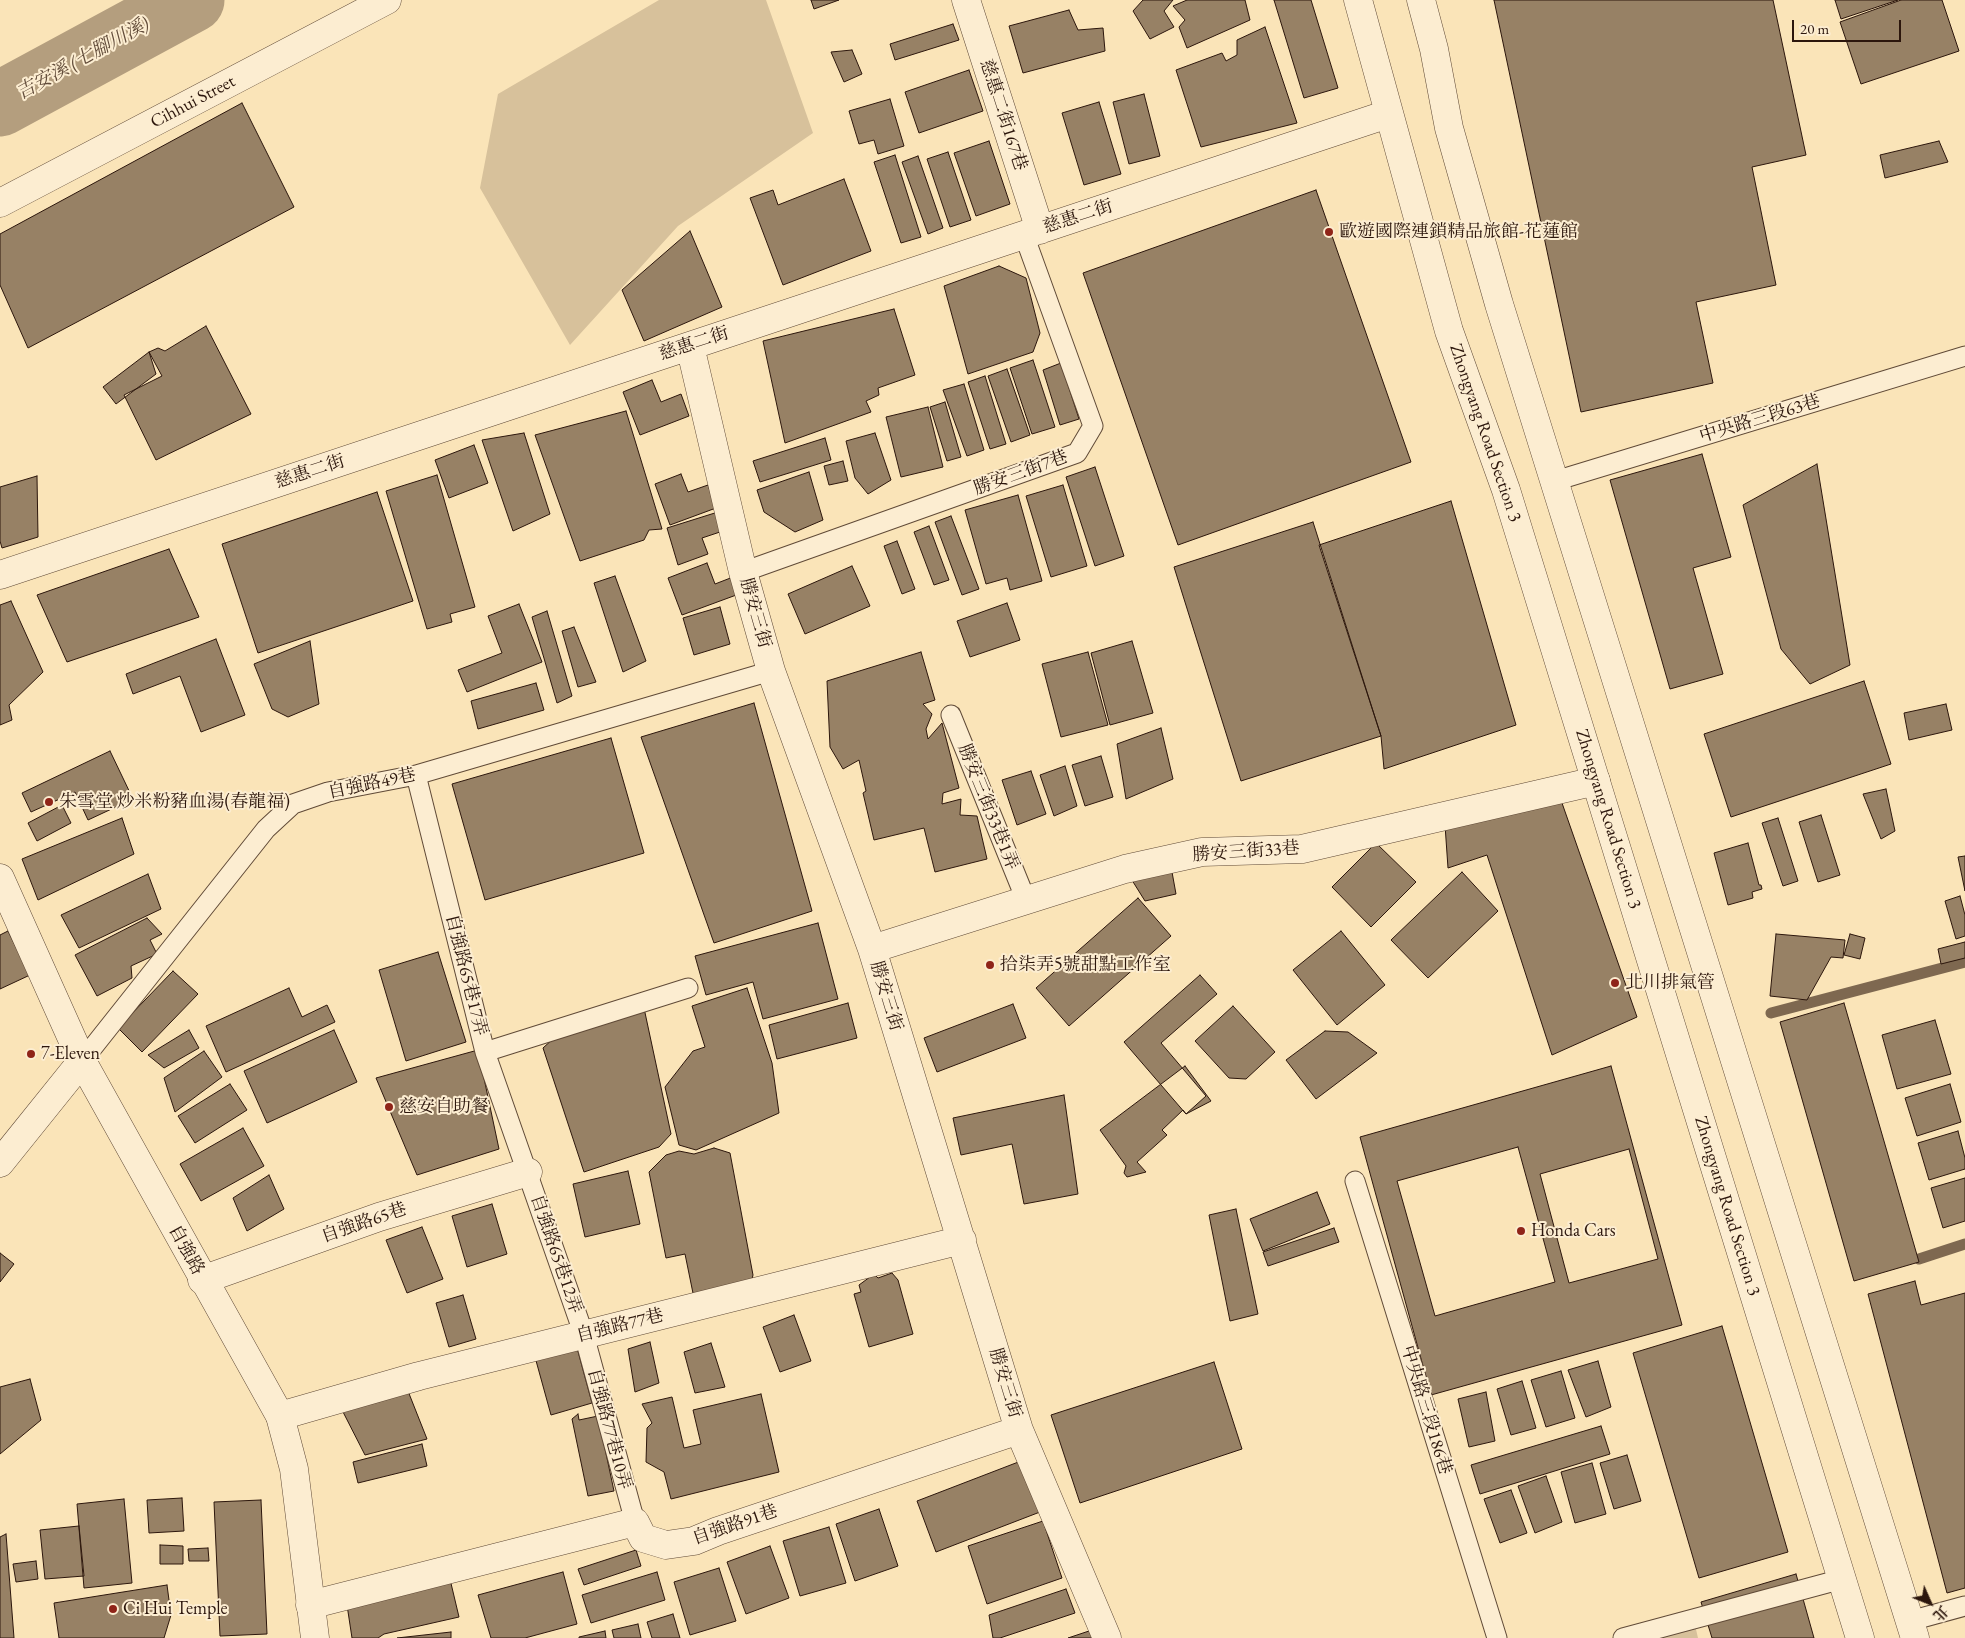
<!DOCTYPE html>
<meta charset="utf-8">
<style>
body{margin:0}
#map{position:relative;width:1965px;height:1638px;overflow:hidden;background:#fae4b8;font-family:"EB Garamond","Noto Serif TC",serif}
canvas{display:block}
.north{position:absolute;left:1905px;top:1578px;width:50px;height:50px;-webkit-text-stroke:4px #fcedd1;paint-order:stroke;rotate:134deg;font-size:14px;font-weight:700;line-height:20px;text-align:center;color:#2c160c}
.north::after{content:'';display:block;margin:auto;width:18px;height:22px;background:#2c160c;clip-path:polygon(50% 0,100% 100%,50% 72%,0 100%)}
.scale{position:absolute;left:1792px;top:20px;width:109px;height:22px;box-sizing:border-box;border:2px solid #2c160c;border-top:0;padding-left:6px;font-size:15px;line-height:18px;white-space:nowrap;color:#2c160c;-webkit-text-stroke:4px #fcedd1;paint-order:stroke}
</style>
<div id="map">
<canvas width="1965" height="1638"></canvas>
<div class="north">北</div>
<div class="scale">20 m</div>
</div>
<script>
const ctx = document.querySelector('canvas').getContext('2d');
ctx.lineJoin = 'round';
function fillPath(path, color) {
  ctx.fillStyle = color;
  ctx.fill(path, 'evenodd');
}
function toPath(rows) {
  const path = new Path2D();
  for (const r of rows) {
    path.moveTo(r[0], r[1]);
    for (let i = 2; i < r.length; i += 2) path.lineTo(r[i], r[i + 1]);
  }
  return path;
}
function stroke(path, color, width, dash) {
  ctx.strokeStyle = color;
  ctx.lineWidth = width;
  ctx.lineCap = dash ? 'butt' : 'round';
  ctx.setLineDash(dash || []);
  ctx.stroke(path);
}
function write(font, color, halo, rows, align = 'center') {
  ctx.font = font + ' "EB Garamond","Noto Serif TC",serif';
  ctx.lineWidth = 4;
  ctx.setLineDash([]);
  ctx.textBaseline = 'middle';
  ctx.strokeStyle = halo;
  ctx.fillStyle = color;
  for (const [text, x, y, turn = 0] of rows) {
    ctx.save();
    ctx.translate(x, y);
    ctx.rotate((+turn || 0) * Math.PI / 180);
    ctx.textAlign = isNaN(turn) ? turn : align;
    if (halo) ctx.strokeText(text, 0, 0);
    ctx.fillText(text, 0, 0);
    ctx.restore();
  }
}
const green = toPath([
 [659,0,766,0,813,133,678,226,570,345,480,188,498,94],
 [1695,1625,1698,1638,1647,1638]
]);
const stream = toPath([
 [1771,1013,1965,962],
 [1919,1259,1965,1244]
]);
const river = toPath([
 [0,104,192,0]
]);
const building = toPath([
 [811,0,839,0,814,9,811,0],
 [1143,0,1173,0,1164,11,1174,27,1150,39,1133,11,1143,0],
 [1187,0,1245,0,1250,20,1187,48,1179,27,1185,20,1173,6,1187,0],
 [1274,0,1311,0,1338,88,1304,98,1274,0],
 [1494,0,1773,0,1806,155,1752,167,1776,285,1696,302,1713,383,1581,412,1494,0],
 [1835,0,1898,0,1841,19,1835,0],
 [1901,0,1942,0,1959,51,1861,84,1840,22,1901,0],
 [1069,10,1078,30,1103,28,1105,51,1023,73,1009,26,1069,10],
 [953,24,959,40,895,60,890,44,953,24],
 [1265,27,1297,123,1201,147,1176,70,1222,53,1226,61,1237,55,1237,40,1265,27],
 [852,50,862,74,844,82,831,52,852,50],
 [969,70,983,111,919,133,905,92,969,70],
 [1144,94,1160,156,1129,164,1113,102,1144,94],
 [890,99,904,146,878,154,874,140,859,144,849,111,890,99],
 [1099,102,1121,174,1084,185,1062,113,1099,102],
 [242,103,294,207,28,348,0,285,0,234,242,103],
 [989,141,1010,204,976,216,954,153,989,141],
 [1939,141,1948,162,1885,178,1880,155,1939,141],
 [948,152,971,220,950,227,927,159,948,152],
 [895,155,921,237,901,243,874,162,895,155],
 [918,156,943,228,928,234,902,162,918,156],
 [844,179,871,251,783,285,750,198,773,190,778,205,844,179],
 [1316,190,1411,462,1178,545,1083,273,1316,190],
 [690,231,722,307,644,341,622,290,690,231],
 [999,266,1026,278,1040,333,1033,352,968,374,944,286,999,266],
 [894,309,915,375,878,388,879,395,866,401,871,412,785,443,763,341,894,309],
 [206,326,251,414,156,460,124,395,162,376,149,352,158,348,165,351,206,326],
 [149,352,156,374,116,404,103,387,149,352],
 [1033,360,1055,427,1032,434,1010,368,1033,360],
 [1061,363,1079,419,1060,425,1043,370,1061,363],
 [1007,369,1030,435,1011,442,988,376,1007,369],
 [985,376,1006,444,990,449,968,382,985,376],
 [652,380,661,402,681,394,689,416,640,435,623,392,652,380],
 [964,384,984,450,967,456,943,390,964,384],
 [945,402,961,457,947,461,930,407,945,402],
 [928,407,943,467,901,477,886,417,928,407],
 [626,411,662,529,649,530,644,540,580,561,535,435,626,411],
 [524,433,550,514,513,531,482,440,524,433],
 [875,433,891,480,868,494,855,478,846,441,875,433],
 [825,438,831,460,760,482,753,461,825,438],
 [474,445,488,483,449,498,435,460,474,445],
 [1702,454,1731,557,1693,568,1723,674,1670,689,1610,480,1702,454],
 [843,461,848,481,829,485,824,466,843,461],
 [1817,464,1850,665,1810,684,1781,649,1743,505,1817,464],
 [1095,467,1124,556,1095,566,1066,477,1095,467],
 [809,472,823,520,795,532,764,512,757,490,809,472],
 [681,474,688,492,708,485,716,508,670,525,655,484,681,474],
 [437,475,475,607,450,614,452,622,427,629,386,491,437,475],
 [37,476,38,537,2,548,0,541,0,487,37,476],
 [1063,485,1087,566,1051,577,1026,496,1063,485],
 [377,492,413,601,258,653,222,544,377,492],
 [1018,495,1042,581,1010,590,1007,578,986,584,965,510,1018,495],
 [1451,501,1516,725,1384,769,1381,736,1319,545,1451,501],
 [718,512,726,530,702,538,708,554,678,565,667,528,718,512],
 [951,516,979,589,962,595,935,522,951,516],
 [1313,522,1381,736,1241,781,1174,567,1313,522],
 [929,526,949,580,934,585,914,532,929,526],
 [897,541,915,589,902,594,884,546,897,541],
 [169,549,199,617,67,662,37,595,169,549],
 [707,563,715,584,733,577,739,594,682,615,668,578,707,563],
 [852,566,870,606,805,634,788,594,852,566],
 [615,576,646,661,623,672,594,583,615,576],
 [11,601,43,672,9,705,12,720,0,725,0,605,11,601],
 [1007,603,1020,640,970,657,957,621,1007,603],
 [519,604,542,662,467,692,458,670,502,653,488,616,519,604],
 [720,607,730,644,694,655,683,618,720,607],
 [547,611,572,696,557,703,532,617,547,611],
 [574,627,596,682,578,687,562,631,574,627],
 [216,639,245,715,201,732,180,676,133,694,126,674,216,639],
 [310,641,319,704,288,717,272,709,254,664,310,641],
 [1132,641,1153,713,1110,725,1091,653,1132,641],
 [921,652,935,700,923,704,932,714,926,729,928,739,942,723,959,788,943,793,942,804,961,799,960,815,977,816,987,859,935,872,924,828,874,840,863,793,866,791,859,760,843,769,830,747,827,681,921,652],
 [1088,652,1108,725,1061,737,1042,664,1088,652],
 [1864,681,1891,764,1731,817,1704,734,1864,681],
 [536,683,544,710,478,729,471,701,536,683],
 [754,703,812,911,714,943,641,737,754,703],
 [1946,704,1952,730,1909,740,1904,713,1946,704],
 [1161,728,1173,779,1126,799,1117,744,1161,728],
 [611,738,644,853,485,900,452,784,611,738],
 [110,751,133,799,88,820,75,792,31,812,22,793,110,751],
 [1101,756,1113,797,1085,806,1072,765,1101,756],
 [1065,766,1077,806,1054,816,1040,775,1065,766],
 [1031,771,1046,814,1017,825,1002,780,1031,771],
 [1886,789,1895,831,1881,839,1863,794,1886,789],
 [1562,803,1637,1017,1552,1055,1487,855,1448,868,1445,825,1562,803],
 [62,805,71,823,37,841,28,823,62,805],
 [1821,815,1840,875,1818,882,1799,822,1821,815],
 [122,818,134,854,38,900,22,859,122,818],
 [1778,818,1798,881,1783,886,1762,823,1778,818],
 [1376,843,1416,882,1371,927,1332,887,1376,843],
 [1748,843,1759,885,1761,885,1762,889,1752,892,1753,898,1728,905,1714,853,1748,843],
 [1965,856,1965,891,1958,857,1965,856],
 [1170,861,1176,894,1145,901,1125,869,1170,861],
 [1462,872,1498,911,1428,978,1391,940,1462,872],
 [148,874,161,909,79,948,61,915,148,874],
 [1960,896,1965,915,1965,936,1956,939,1945,901,1960,896],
 [1138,898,1171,936,1069,1026,1036,988,1138,898],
 [147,918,162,934,150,940,157,954,131,966,132,978,97,996,75,955,147,918],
 [818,923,838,999,763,1019,753,982,706,995,695,956,818,923],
 [8,931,30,975,0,989,0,935,8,931],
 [1341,931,1385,985,1337,1025,1293,970,1341,931],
 [1776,934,1845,940,1843,958,1831,957,1807,1000,1770,996,1776,934],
 [1850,934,1865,938,1860,959,1844,955,1850,934],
 [1965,942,1965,958,1941,964,1938,949,1965,942],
 [438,952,466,1042,406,1061,379,970,438,952],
 [173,971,198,994,142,1052,118,1028,173,971],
 [1200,975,1217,994,1161,1043,1206,1096,1186,1114,1124,1042,1200,975],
 [289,988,302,1017,327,1005,335,1022,226,1072,206,1026,289,988],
 [747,988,772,1063,779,1113,696,1150,679,1145,665,1087,693,1051,705,1047,692,1006,747,988],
 [848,1003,857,1038,777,1059,769,1025,848,1003],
 [1844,1003,1919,1262,1854,1281,1780,1022,1844,1003],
 [1013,1004,1026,1038,937,1072,924,1038,1013,1004],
 [1233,1006,1275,1052,1246,1079,1229,1078,1195,1041,1233,1006],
 [644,1008,671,1134,659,1147,584,1172,543,1048,565,1028,644,1008],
 [1935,1020,1951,1074,1897,1089,1882,1035,1935,1020],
 [189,1030,199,1048,164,1068,148,1055,189,1030],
 [334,1030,357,1082,267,1123,244,1071,334,1030],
 [1325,1031,1348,1032,1377,1053,1316,1099,1286,1060,1325,1031],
 [478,1050,499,1149,417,1175,376,1078,478,1050],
 [204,1051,222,1077,175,1112,164,1078,204,1051],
 [1185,1066,1211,1101,1186,1114,1183,1110,1162,1130,1167,1135,1137,1162,1146,1172,1127,1177,1124,1173,1126,1166,1100,1130,1185,1066],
 [1611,1066,1682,1325,1431,1395,1360,1137,1611,1066],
 [230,1084,247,1110,195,1143,178,1116,230,1084],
 [1950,1084,1961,1122,1917,1136,1905,1098,1950,1084],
 [1064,1095,1078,1194,1024,1204,1012,1144,961,1155,953,1118,1064,1095],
 [243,1128,264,1166,201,1201,180,1164,243,1128],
 [1958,1131,1965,1158,1965,1169,1929,1180,1918,1143,1958,1131],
 [1518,1147,1555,1282,1435,1316,1397,1181,1518,1147],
 [714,1148,730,1153,753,1275,749,1291,695,1303,685,1254,666,1258,649,1172,666,1155,679,1151,694,1154,714,1148],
 [1629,1149,1658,1259,1569,1283,1540,1174,1629,1149],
 [628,1171,640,1224,585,1237,573,1184,628,1171],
 [269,1175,284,1209,247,1231,233,1198,269,1175],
 [1965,1178,1965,1221,1943,1228,1931,1188,1965,1178],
 [1317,1192,1330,1224,1263,1251,1250,1219,1317,1192],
 [492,1204,507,1254,467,1267,452,1216,492,1204],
 [1236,1209,1258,1314,1230,1321,1209,1215,1236,1209],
 [422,1227,443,1279,407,1293,386,1240,422,1227],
 [1334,1228,1339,1242,1268,1266,1263,1252,1334,1228],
 [0,1253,14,1264,0,1282,0,1253],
 [892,1273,898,1280,913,1334,869,1347,854,1294,861,1292,859,1285,874,1274,878,1278,892,1273],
 [1915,1281,1921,1305,1965,1293,1965,1588,1947,1593,1868,1294,1915,1281],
 [463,1295,476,1339,449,1347,436,1303,463,1295],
 [794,1315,811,1361,780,1372,763,1327,794,1315],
 [1722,1326,1788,1552,1699,1578,1633,1353,1722,1326],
 [650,1342,659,1383,635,1392,628,1349,650,1342],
 [711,1343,725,1387,695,1393,684,1352,711,1343],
 [576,1344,592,1403,551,1415,535,1357,576,1344],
 [1598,1361,1611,1407,1586,1417,1568,1370,1598,1361],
 [1214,1362,1242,1449,1080,1503,1051,1415,1214,1362],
 [1561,1371,1575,1418,1546,1427,1531,1380,1561,1371],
 [30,1379,41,1420,0,1454,0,1387,30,1379],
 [1522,1381,1536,1428,1511,1435,1497,1389,1522,1381],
 [408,1391,427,1439,365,1455,341,1408,408,1391],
 [1486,1392,1495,1441,1469,1447,1458,1399,1486,1392],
 [761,1394,779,1472,671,1499,664,1472,646,1462,647,1428,652,1423,642,1404,672,1397,684,1448,701,1444,693,1410,761,1394],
 [578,1414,579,1420,598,1416,614,1491,588,1496,572,1419,578,1414],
 [1601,1426,1610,1454,1480,1494,1471,1465,1601,1426],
 [422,1444,427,1466,358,1483,353,1462,422,1444],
 [1627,1455,1641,1501,1614,1509,1600,1463,1627,1455],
 [1021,1461,1040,1512,936,1552,917,1501,1021,1461],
 [1592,1463,1606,1514,1575,1523,1561,1472,1592,1463],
 [1546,1476,1562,1522,1535,1533,1518,1486,1546,1476],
 [1511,1490,1527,1533,1500,1543,1484,1499,1511,1490],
 [182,1498,184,1531,149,1533,147,1500,182,1498],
 [124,1499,132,1583,84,1588,77,1504,124,1499],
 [261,1500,267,1634,220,1636,214,1502,261,1500],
 [879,1509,898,1566,855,1581,836,1524,879,1509],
 [1043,1521,1062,1578,987,1604,968,1546,1043,1521],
 [79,1526,84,1576,45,1579,40,1530,79,1526],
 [829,1527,846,1583,800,1596,783,1541,829,1527],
 [6,1534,14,1638,0,1638,0,1537,6,1534],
 [160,1545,183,1546,183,1564,160,1564,160,1545],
 [770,1546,789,1598,746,1614,727,1562,770,1546],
 [208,1548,209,1561,189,1561,188,1549,208,1548],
 [636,1550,641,1566,584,1585,578,1569,636,1550],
 [36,1561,38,1579,16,1582,13,1564,36,1561],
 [719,1568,736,1621,690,1635,674,1582,719,1568],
 [563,1572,577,1624,525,1638,491,1638,478,1595,563,1572],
 [657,1572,665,1600,591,1623,582,1595,657,1572],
 [1796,1574,1814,1638,1712,1638,1701,1602,1796,1574],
 [449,1575,459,1617,384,1634,378,1638,352,1638,347,1605,449,1575],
 [167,1585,171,1615,164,1638,59,1638,54,1603,167,1585],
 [1066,1589,1075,1613,1000,1638,993,1638,989,1615,1066,1589],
 [673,1614,680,1638,652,1638,647,1622,673,1614],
 [638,1624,641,1638,614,1638,612,1630,638,1624],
 [1092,1630,1094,1638,1068,1638,1092,1630],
 [605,1631,606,1638,579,1638,579,1637,605,1631],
 [451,1632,451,1638,397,1638,451,1632]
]);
const service = toPath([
 [1555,481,1965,356],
 [743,572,1077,453,1093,426,1024,235],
 [951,715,1026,900],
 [416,775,485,1052,584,1335,635,1522],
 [485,1052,688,988],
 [82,1061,266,829,293,804,328,792,416,775,771,671],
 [1355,1181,1497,1638],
 [1910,1621,1965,1606],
 [1623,1638,1842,1579]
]);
const minor = toPath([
 [966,0,1040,230],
 [0,203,387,0],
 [690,346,743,572,771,671,872,949,1019,1430,1107,1638],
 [0,575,1388,114],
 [872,949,1125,869,1202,852,1302,849,1596,781],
 [0,1163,82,1061],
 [202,1280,379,1217,528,1172],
 [280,1416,419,1376,962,1240],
 [310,1605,635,1522,643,1538,666,1545,694,1541,718,1531,1019,1430]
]);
const tertiary = toPath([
 [1358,0,1449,331,1506,490,1860,1638],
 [1421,0,1434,49,1449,128,1499,304,1915,1638],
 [0,878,82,1061,280,1416,294,1469,315,1638]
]);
const markers = [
 [1329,232,5,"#8f2418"],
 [49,802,5,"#8f2418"],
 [990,965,5,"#8f2418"],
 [1615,983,5,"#8f2418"],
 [31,1054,5,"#8f2418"],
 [389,1107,5,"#8f2418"],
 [1521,1231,5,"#8f2418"],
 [113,1609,5,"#8f2418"]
];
const streetNames = [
 ["Cihhui Street",193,102,-28],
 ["慈惠二街167巷",1003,115,72],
 ["慈惠二街",1078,217,-18],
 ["慈惠二街",694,344,-18],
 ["中央路三段63巷",1760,419,-17],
 ["Zhongyang Road Section 3",1485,433,71],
 ["慈惠二街",310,472,-18],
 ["勝安三街7巷",1021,473,-20],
 ["勝安三街",755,613,74],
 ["自強路49巷",372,784,-12],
 ["勝安三街33巷1弄",988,807,68],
 ["Zhongyang Road Section 3",1608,819,73],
 ["勝安三街33巷",1246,852,-4],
 ["自強路65巷17弄",466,975,76],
 ["勝安三街",886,996,73],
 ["Zhongyang Road Section 3",1727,1206,73],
 ["自強路65巷",364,1223,-19],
 ["自強路",186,1250,61],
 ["自強路65巷12弄",556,1254,71],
 ["自強路77巷",620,1326,-14],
 ["勝安三街",1005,1383,73],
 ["中央路三段186巷",1426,1410,73],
 ["自強路77巷10弄",609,1429,75],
 ["自強路91巷",735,1525,-19]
];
const poiNames = [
 ["歐遊國際連鎖精品旅館-花蓮館",1339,232],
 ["朱雪堂 炒米粉豬血湯(春龍福)",59,802],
 ["拾柒弄5號甜點工作室",1000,965],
 ["北川排氣管",1625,983],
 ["7-Eleven",41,1054],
 ["慈安自助餐",399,1107],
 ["Honda Cars",1531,1231],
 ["Ci Hui Temple",123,1609]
];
const waterNames = [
 ["吉安溪 (七腳川溪)",83,59,-29]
];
fillPath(green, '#d7c19b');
stroke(stream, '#7e6850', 11);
stroke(river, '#b49e7e', 65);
fillPath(building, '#978165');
stroke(building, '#2c160c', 1);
stroke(service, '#604a37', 21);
stroke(minor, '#604a37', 29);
stroke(tertiary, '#604a37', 29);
stroke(service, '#fcedd1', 19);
stroke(minor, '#fcedd1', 28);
stroke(tertiary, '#fcedd1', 28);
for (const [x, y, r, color] of markers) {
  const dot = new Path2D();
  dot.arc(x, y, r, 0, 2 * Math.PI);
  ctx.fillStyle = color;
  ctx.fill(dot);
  stroke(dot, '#fcedd1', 2);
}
write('18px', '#2c160c', '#fcedd1', streetNames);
write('18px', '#2c160c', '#fcedd1', poiNames, 'left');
write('italic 19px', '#624c3a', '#fcedd1', waterNames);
</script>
